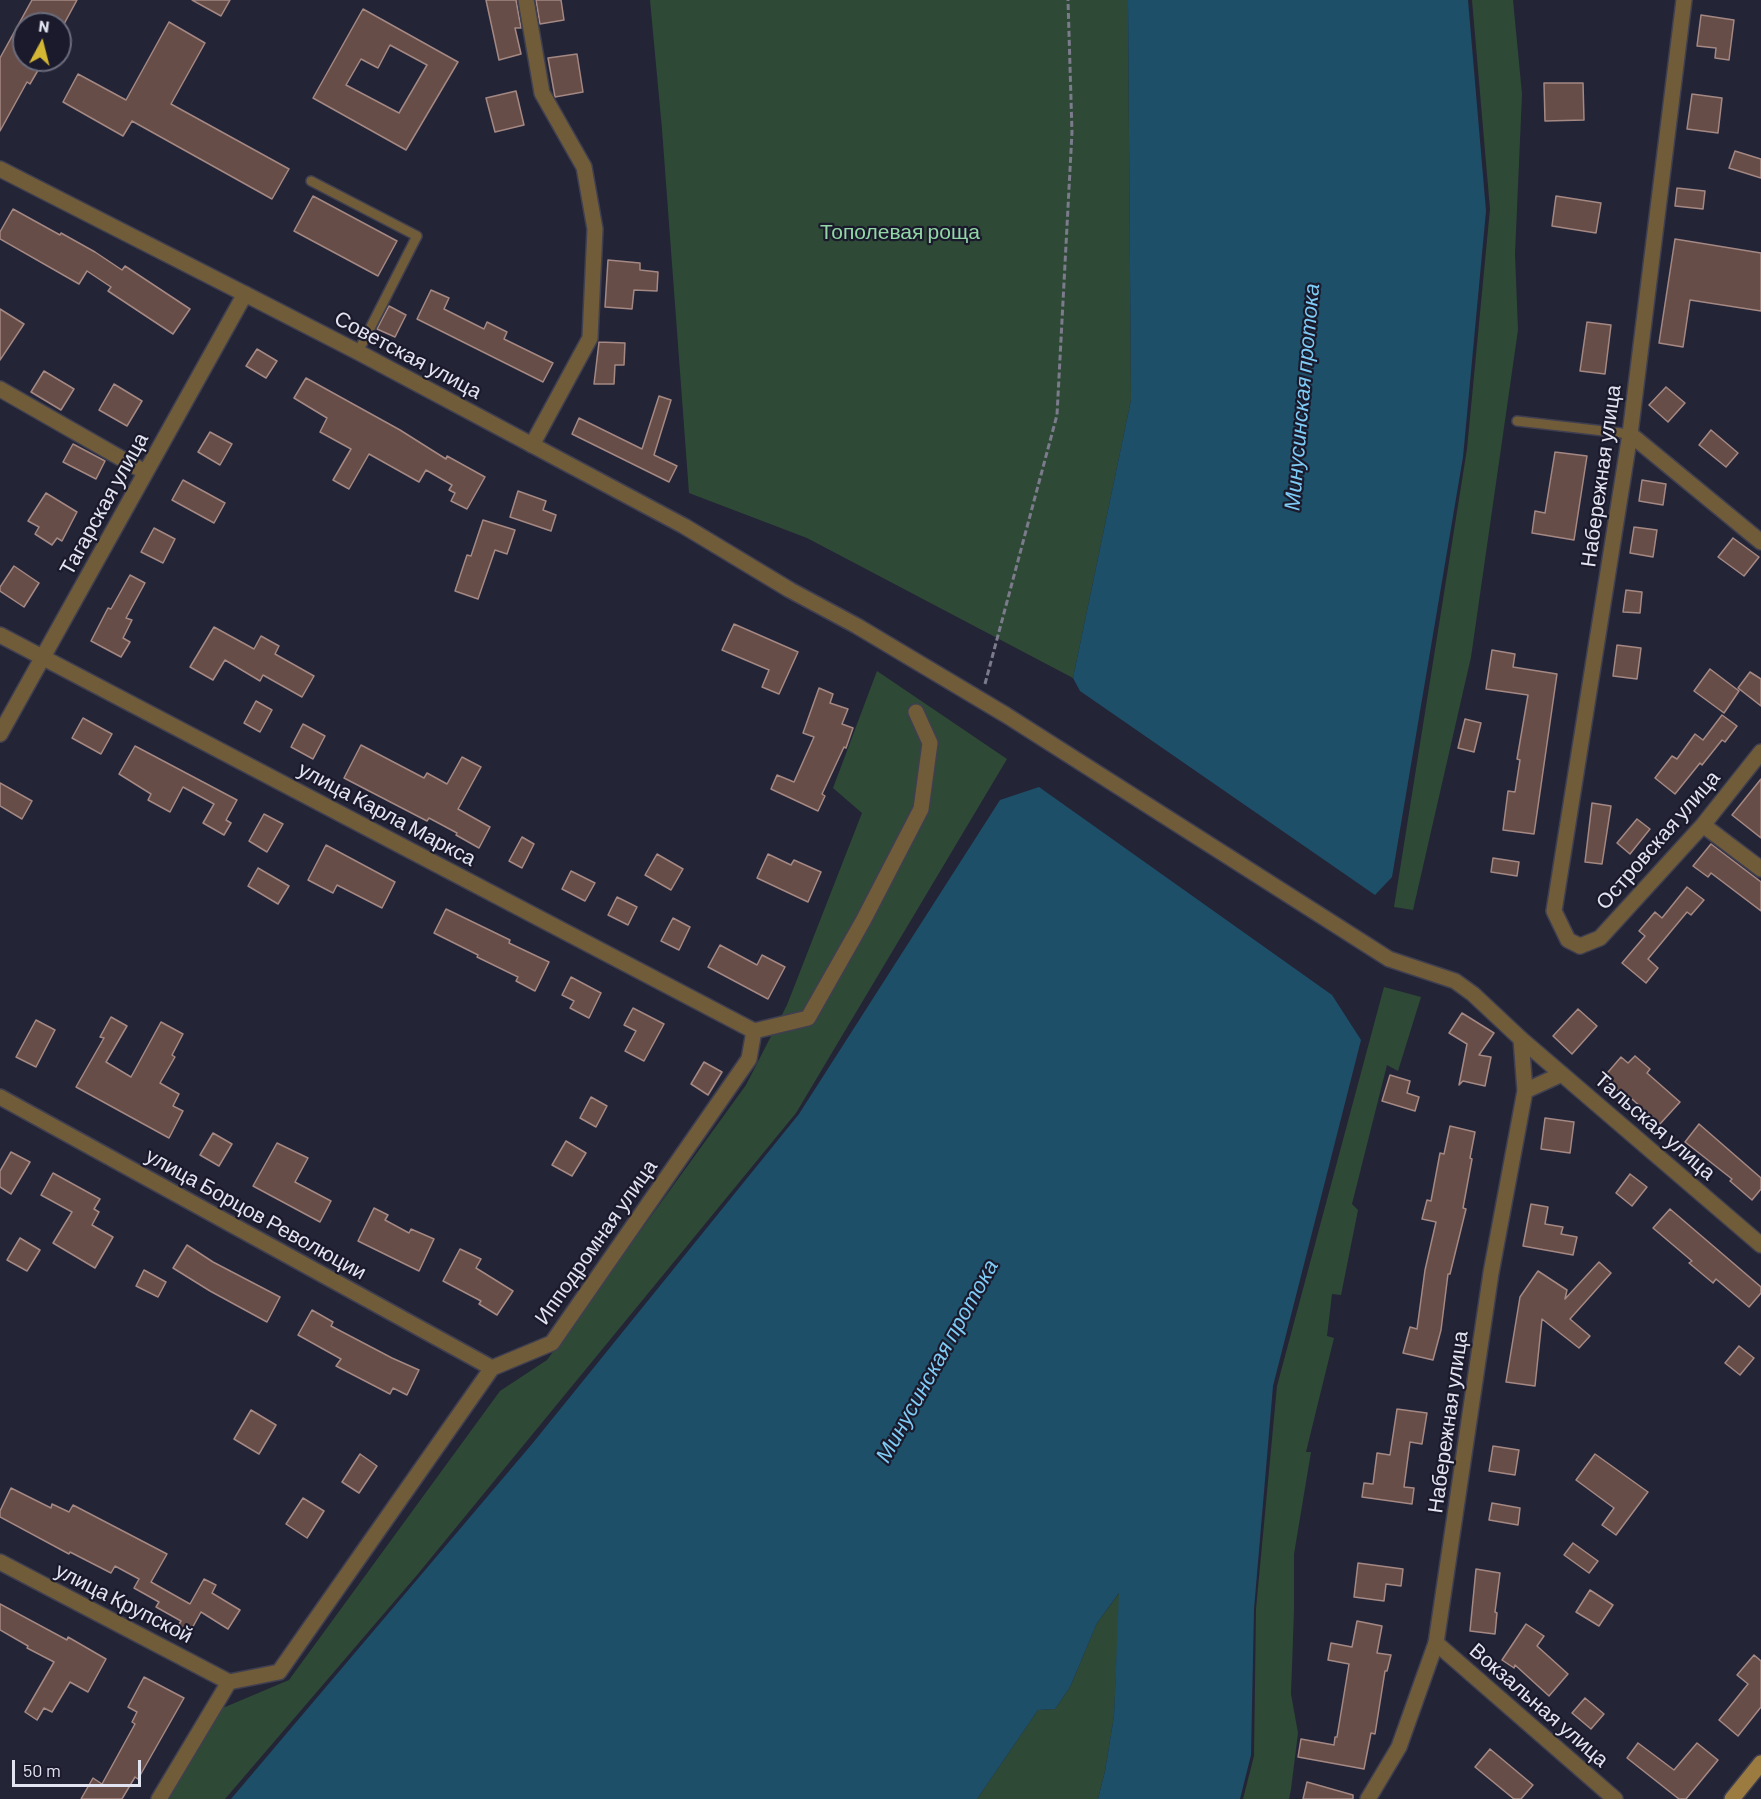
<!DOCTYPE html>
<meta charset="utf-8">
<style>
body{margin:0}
#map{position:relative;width:1761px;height:1799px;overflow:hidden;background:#242437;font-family:Barlow,sans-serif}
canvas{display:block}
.north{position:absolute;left:12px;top:12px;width:60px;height:60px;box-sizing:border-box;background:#1a1a2c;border:2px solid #6a6b7b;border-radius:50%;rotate:7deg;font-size:16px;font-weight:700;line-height:24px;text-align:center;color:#e3e4f1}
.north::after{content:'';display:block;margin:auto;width:21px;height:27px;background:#d4b635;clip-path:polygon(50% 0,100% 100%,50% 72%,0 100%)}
.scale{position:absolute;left:12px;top:1760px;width:129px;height:27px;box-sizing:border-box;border:3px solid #e3e4f1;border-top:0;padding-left:8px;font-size:18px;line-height:21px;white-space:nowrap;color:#e3e4f1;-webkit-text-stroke:4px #1a1a2c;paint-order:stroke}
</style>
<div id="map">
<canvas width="1761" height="1799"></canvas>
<div class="north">N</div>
<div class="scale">50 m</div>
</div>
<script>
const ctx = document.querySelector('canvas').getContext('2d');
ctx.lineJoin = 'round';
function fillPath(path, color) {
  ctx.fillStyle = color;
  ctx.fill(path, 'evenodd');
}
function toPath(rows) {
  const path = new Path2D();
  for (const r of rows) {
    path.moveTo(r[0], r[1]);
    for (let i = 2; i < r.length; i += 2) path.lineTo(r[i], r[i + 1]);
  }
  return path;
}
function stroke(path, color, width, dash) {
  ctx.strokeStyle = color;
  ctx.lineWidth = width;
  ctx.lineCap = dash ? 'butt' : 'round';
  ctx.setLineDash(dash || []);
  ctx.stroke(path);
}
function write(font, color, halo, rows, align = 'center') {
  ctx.font = font + ' Barlow,sans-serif';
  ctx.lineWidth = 4.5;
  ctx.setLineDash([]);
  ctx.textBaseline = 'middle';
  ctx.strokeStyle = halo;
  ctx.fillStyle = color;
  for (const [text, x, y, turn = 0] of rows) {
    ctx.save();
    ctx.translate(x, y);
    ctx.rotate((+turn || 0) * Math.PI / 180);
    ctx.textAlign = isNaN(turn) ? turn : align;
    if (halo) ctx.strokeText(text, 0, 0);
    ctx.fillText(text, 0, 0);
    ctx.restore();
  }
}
const green = toPath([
 [650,0,1128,0,1131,400,1073,678,807,538,689,493,662,129],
 [1472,0,1513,0,1522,94,1515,254,1518,330,1471,657,1413,910,1394,907,1467,449,1490,209],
 [877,671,1007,759,796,1113,417,1575,225,1799,154,1799,218,1710,289,1680,500,1391,547,1360,746,1085,787,1005,862,813,833,788],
 [1384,987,1421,997,1398,1071,1387,1065,1352,1204,1358,1210,1341,1295,1332,1294,1327,1336,1334,1338,1306,1452,1311,1452,1294,1554,1294,1611,1291,1694,1298,1733,1291,1789,1289,1799,1243,1799,1254,1756,1256,1609,1277,1386],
 [1120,1592,1114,1716,1105,1771,1098,1799,977,1799,1038,1710,1055,1709,1070,1687,1097,1623]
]);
const water = toPath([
 [1128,0,1468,0,1486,211,1463,457,1392,877,1375,895,1080,691,1073,678,1131,400],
 [1039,787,1332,995,1361,1040,1273,1386,1254,1609,1251,1755,1240,1799,1098,1799,1105,1771,1114,1716,1119,1593,1097,1623,1070,1687,1055,1709,1038,1710,977,1799,231,1799,532,1444,799,1114,1000,800]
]);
const building = toPath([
 [32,0,77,0,64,24,24,24,24,60,44,60,30,84,27,82,0,131,0,58,32,0],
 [192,0,230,0,221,16,192,0],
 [486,0,516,0,521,28,515,28,521,54,499,60,486,0],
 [536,0,561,0,564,20,540,24,536,0],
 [363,9,458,62,406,150,313,98,363,9],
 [390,45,427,65,399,113,346,85,361,59,378,68,390,45],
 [1701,15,1734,20,1729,60,1715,58,1716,48,1697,46,1701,15],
 [169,22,205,43,171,104,289,169,272,199,132,121,123,136,63,102,78,74,126,100,169,22],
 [577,54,583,92,555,97,548,58,577,54],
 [1544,83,1583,83,1584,120,1545,121,1544,83],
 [516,91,524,125,495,132,486,98,516,91],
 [1692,94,1722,98,1718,133,1687,129,1692,94],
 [1735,151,1761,159,1761,178,1729,168,1735,151],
 [1677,188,1705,191,1703,209,1675,206,1677,188],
 [313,196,397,241,378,276,294,231,313,196],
 [1556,196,1601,203,1596,233,1552,226,1556,196],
 [13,209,60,235,61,233,95,252,122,270,125,266,190,309,173,334,108,291,111,287,87,271,79,284,0,239,0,232,13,209],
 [1675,239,1761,253,1761,311,1690,300,1683,347,1659,343,1675,239],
 [608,260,640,263,640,270,658,272,657,291,634,290,632,309,605,307,608,260],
 [431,290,449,298,444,309,484,329,487,322,507,332,504,339,553,363,543,382,417,319,431,290],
 [389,306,406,315,395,337,377,329,389,306],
 [0,309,24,324,0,360,0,309],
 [1587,322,1611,325,1605,374,1580,371,1587,322],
 [599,342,625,343,624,365,615,365,614,384,594,384,599,342],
 [257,349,277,361,266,378,246,366,257,349],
 [44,371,74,389,61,410,31,392,44,371],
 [306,378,400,430,446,459,447,456,485,477,467,509,451,501,455,493,449,490,452,485,426,470,419,482,369,454,349,489,333,480,351,449,320,432,327,418,294,398,306,378],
 [114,384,142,401,127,426,99,410,114,384],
 [1666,387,1685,403,1668,422,1649,405,1666,387],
 [659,396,671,400,654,455,677,466,669,482,572,434,579,418,642,449,659,396],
 [1711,430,1738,453,1726,467,1699,445,1711,430],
 [210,432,232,444,220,465,198,452,210,432],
 [73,444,105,461,96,479,63,462,73,444],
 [1555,452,1587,456,1574,540,1532,533,1535,511,1545,513,1555,452],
 [183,480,225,503,214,523,172,500,183,480],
 [1642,480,1666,484,1663,505,1639,501,1642,480],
 [518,491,546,501,543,510,556,515,551,531,510,517,518,491],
 [46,493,77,512,62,541,57,538,52,545,35,534,39,527,28,521,46,493],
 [483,520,515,530,507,554,495,550,478,599,455,591,467,555,471,556,483,520],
 [1634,527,1657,530,1653,557,1630,553,1634,527],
 [154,528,175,539,163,563,141,552,154,528],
 [1733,538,1759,557,1744,576,1718,557,1733,538],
 [14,566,39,583,24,607,0,591,0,587,14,566],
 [130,575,145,583,126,618,132,620,123,638,130,642,121,657,91,641,108,608,111,609,130,575],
 [1626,590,1642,592,1640,613,1623,612,1626,590],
 [734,624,798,652,779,694,762,687,769,670,722,650,734,624],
 [214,627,254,649,261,636,279,646,275,654,314,676,302,697,263,675,260,681,225,660,213,680,190,667,214,627],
 [1617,645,1641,648,1637,679,1613,676,1617,645],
 [1492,650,1515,654,1513,667,1557,674,1534,834,1503,830,1508,791,1515,792,1520,760,1517,759,1528,695,1486,689,1492,650],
 [1710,669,1739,691,1724,713,1694,691,1710,669],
 [1750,672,1761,679,1761,706,1738,688,1750,672],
 [819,688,833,694,830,703,848,709,842,724,853,728,846,748,844,747,822,794,825,796,818,811,771,789,777,775,794,782,814,737,803,733,819,688],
 [256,701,272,710,260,732,244,723,256,701],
 [1722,715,1737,726,1725,742,1722,740,1702,765,1700,763,1675,794,1655,778,1672,756,1677,759,1695,734,1703,740,1722,715],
 [83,718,112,734,101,754,72,738,83,718],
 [1465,719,1481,723,1474,752,1458,748,1465,719],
 [303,724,325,736,313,759,291,747,303,724],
 [361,745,424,778,427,773,447,784,462,757,481,767,458,809,490,827,479,848,456,835,457,833,429,818,427,821,344,778,361,745],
 [135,746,237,800,226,820,231,823,224,835,203,823,214,804,183,787,170,812,148,800,151,794,119,774,135,746],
 [1761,779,1761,838,1732,815,1761,779],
 [0,783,32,801,22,819,0,806,0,783],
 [1592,803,1611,806,1602,864,1585,862,1592,803],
 [264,814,283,824,267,852,249,841,264,814],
 [1637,819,1650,829,1630,854,1617,843,1637,819],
 [522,837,534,844,522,868,509,861,522,837],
 [1711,844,1761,882,1761,911,1711,873,1708,877,1693,866,1711,844],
 [326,845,395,882,382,908,337,885,333,893,308,880,326,845],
 [657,854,683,869,671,890,645,875,657,854],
 [768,854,791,865,794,860,821,872,808,902,757,878,768,854],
 [1493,858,1519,862,1517,876,1491,872,1493,858],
 [258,868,289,886,278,904,248,886,258,868],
 [571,871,595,883,585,901,562,889,571,871],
 [1687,887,1704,900,1691,915,1687,912,1648,959,1658,968,1646,983,1622,963,1645,936,1639,931,1655,912,1662,918,1687,887],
 [617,897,637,907,628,925,608,915,617,897],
 [446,909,510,940,509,943,549,962,535,991,516,981,518,977,477,957,478,955,434,933,446,909],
 [673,918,690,927,679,950,661,941,673,918],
 [720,945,757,965,762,955,785,967,768,999,708,967,720,945],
 [571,977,601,993,589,1018,570,1008,574,1001,562,995,571,977],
 [633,1008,664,1024,644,1061,625,1051,636,1031,624,1025,633,1008],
 [1578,1009,1597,1026,1572,1054,1553,1036,1578,1009],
 [1462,1013,1494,1033,1479,1055,1491,1057,1485,1086,1463,1081,1459,1085,1467,1044,1449,1033,1462,1013],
 [111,1017,127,1026,106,1062,131,1077,161,1022,183,1034,172,1055,175,1057,160,1083,179,1094,173,1106,183,1111,169,1138,76,1087,104,1038,100,1037,111,1017],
 [36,1020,55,1030,36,1067,16,1057,36,1020],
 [1635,1056,1650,1069,1647,1073,1680,1102,1660,1124,1624,1092,1622,1094,1603,1078,1621,1057,1628,1063,1635,1056],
 [704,1062,722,1072,708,1095,691,1084,704,1062],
 [1390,1075,1410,1081,1407,1093,1419,1097,1415,1111,1382,1101,1390,1075],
 [591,1097,607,1106,596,1127,580,1118,591,1097],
 [1545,1118,1574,1122,1570,1153,1541,1149,1545,1118],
 [1699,1124,1761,1178,1761,1189,1752,1200,1730,1181,1732,1179,1685,1142,1699,1124],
 [1450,1126,1475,1132,1470,1158,1472,1159,1463,1208,1466,1209,1450,1274,1448,1274,1441,1330,1433,1360,1403,1353,1410,1327,1417,1329,1425,1270,1436,1222,1422,1219,1427,1200,1431,1201,1440,1153,1444,1154,1450,1126],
 [213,1133,232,1144,219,1166,200,1155,213,1133],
 [566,1141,586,1153,572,1176,552,1165,566,1141],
 [277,1143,308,1158,295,1182,331,1201,320,1222,253,1186,277,1143],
 [11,1152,30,1162,11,1194,0,1187,0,1171,11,1152],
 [53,1173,100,1199,94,1209,99,1212,92,1225,113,1237,95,1268,53,1243,72,1212,41,1195,53,1173],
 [1630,1174,1647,1187,1632,1206,1616,1193,1630,1174],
 [1531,1204,1548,1207,1545,1224,1563,1227,1561,1234,1577,1237,1573,1255,1523,1246,1531,1204],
 [374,1208,388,1215,385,1220,409,1233,411,1229,434,1239,419,1271,358,1241,374,1208],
 [1670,1209,1761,1287,1761,1293,1749,1307,1716,1279,1713,1283,1689,1263,1692,1261,1653,1228,1670,1209],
 [20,1238,40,1250,27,1271,7,1260,20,1238],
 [187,1245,213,1262,280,1297,267,1322,210,1291,173,1268,187,1245],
 [460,1249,481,1259,476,1268,513,1291,497,1315,479,1304,481,1301,443,1281,460,1249],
 [1599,1262,1611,1273,1570,1319,1590,1336,1579,1348,1542,1319,1535,1386,1506,1382,1520,1297,1538,1271,1567,1290,1565,1299,1599,1262],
 [144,1270,166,1282,158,1297,136,1286,144,1270],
 [312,1310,333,1322,331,1326,392,1358,419,1370,407,1395,393,1388,390,1394,336,1366,341,1359,298,1335,312,1310],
 [1739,1346,1754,1358,1740,1375,1725,1363,1739,1346],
 [1397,1409,1427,1413,1422,1444,1410,1442,1404,1487,1414,1488,1412,1504,1362,1497,1364,1483,1373,1484,1377,1453,1390,1455,1397,1409],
 [251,1410,276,1425,259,1454,234,1439,251,1410],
 [1493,1446,1519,1450,1515,1475,1489,1471,1493,1446],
 [360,1454,377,1466,359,1493,342,1482,360,1454],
 [1595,1454,1648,1492,1616,1535,1602,1525,1614,1508,1576,1480,1595,1454],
 [11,1488,51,1508,52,1504,69,1512,73,1505,167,1554,151,1582,190,1604,204,1579,216,1585,212,1593,240,1610,228,1629,201,1612,190,1632,178,1626,181,1621,156,1607,159,1602,134,1588,139,1579,115,1566,111,1573,70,1552,69,1554,0,1517,0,1511,11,1488],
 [303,1498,324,1511,307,1538,286,1524,303,1498],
 [1492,1503,1520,1508,1518,1525,1489,1520,1492,1503],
 [1573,1543,1598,1561,1589,1573,1564,1555,1573,1543],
 [1358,1563,1403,1569,1401,1586,1386,1584,1384,1601,1354,1597,1358,1563],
 [1476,1569,1500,1573,1495,1612,1497,1613,1495,1634,1470,1631,1476,1569],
 [1590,1590,1613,1605,1599,1626,1576,1612,1590,1590],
 [0,1604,67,1640,68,1637,106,1659,88,1692,70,1682,52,1712,44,1708,37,1720,25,1712,54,1662,27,1648,28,1646,0,1630,0,1604],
 [1357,1621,1382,1626,1377,1653,1391,1655,1387,1671,1385,1671,1375,1734,1371,1733,1364,1769,1298,1757,1301,1739,1334,1745,1335,1737,1337,1737,1349,1664,1328,1660,1331,1643,1352,1647,1357,1621],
 [1526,1624,1544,1636,1537,1646,1568,1674,1549,1696,1515,1665,1514,1668,1502,1660,1526,1624],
 [1754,1655,1761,1661,1761,1707,1738,1736,1719,1720,1748,1684,1737,1675,1754,1655],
 [144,1677,184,1698,138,1779,135,1777,122,1799,81,1799,93,1778,102,1784,135,1724,132,1722,137,1712,128,1707,144,1677],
 [1585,1698,1604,1714,1591,1729,1572,1713,1585,1698],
 [1638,1743,1674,1770,1697,1743,1718,1760,1686,1799,1679,1799,1627,1758,1638,1743],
 [1490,1749,1533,1785,1521,1799,1514,1799,1475,1767,1490,1749],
 [1307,1782,1353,1795,1353,1799,1303,1799,1307,1782]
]);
const path = toPath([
 [985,684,1057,415,1072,132,1068,0]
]);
const service = toPath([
 [311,181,417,236,358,352],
 [1517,421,1630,434]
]);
const minor = toPath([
 [526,0,542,93,584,167,595,229,590,338,532,445],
 [0,169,245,294],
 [0,389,145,472],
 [1630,434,1761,542],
 [0,635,754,1031],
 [1703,825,1761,869],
 [1580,946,1600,938,1703,825,1761,752],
 [1521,1039,1761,1245],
 [1525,1091,1562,1074],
 [0,1097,492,1368],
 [0,1562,229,1682],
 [159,1799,229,1682,279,1672,492,1368,552,1343,749,1059,754,1031,808,1018,863,921,921,809,930,743,916,712],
 [1368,1799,1399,1747,1436,1643,1491,1273,1525,1091,1521,1039]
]);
const tertiary = toPath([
 [0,734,245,294,358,352,684,526,790,590,857,626,1006,715,1389,959,1455,981,1473,994,1521,1039],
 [1580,946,1568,940,1554,911,1630,434,1684,0],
 [1436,1643,1615,1799]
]);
const secondary = toPath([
 [1732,1799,1761,1763]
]);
const parkNames = [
 ["Тополевая роща",900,232]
];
const streetNames = [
 ["Советская улица",408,355,28],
 ["Набережная улица",1601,476,-82],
 ["Тагарская улица",104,504,-61],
 ["улица Карла Маркса",387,814,28],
 ["Островская улица",1658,840,-49],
 ["Тальская улица",1655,1126,41],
 ["улица Борцов Революции",256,1214,29],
 ["Ипподромная улица",596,1242,-55],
 ["Набережная улица",1448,1422,-82],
 ["улица Крупской",124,1603,27],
 ["Вокзальная улица",1539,1705,41]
];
const waterNames = [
 ["Минусинская протока",1302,397,-85],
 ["Минусинская протока",937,1361,-61]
];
fillPath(green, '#2e4a36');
fillPath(water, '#1e4f68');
fillPath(building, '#674d48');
stroke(building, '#a48883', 1.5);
stroke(service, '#3f3f51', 12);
stroke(minor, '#3f3f51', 18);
stroke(tertiary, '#3f3f51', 18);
stroke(secondary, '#3f3f51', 18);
stroke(path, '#7b7b8b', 3, [6, 3]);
stroke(service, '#705c39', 9);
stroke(minor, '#705c39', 15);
stroke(tertiary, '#705c39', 15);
stroke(secondary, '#9b7b40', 15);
write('21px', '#93d7a6', '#1a1a2c', parkNames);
write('21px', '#e3e4f1', '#1a1a2c', streetNames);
write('italic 22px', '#7ecbf5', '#1a1a2c', waterNames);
</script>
